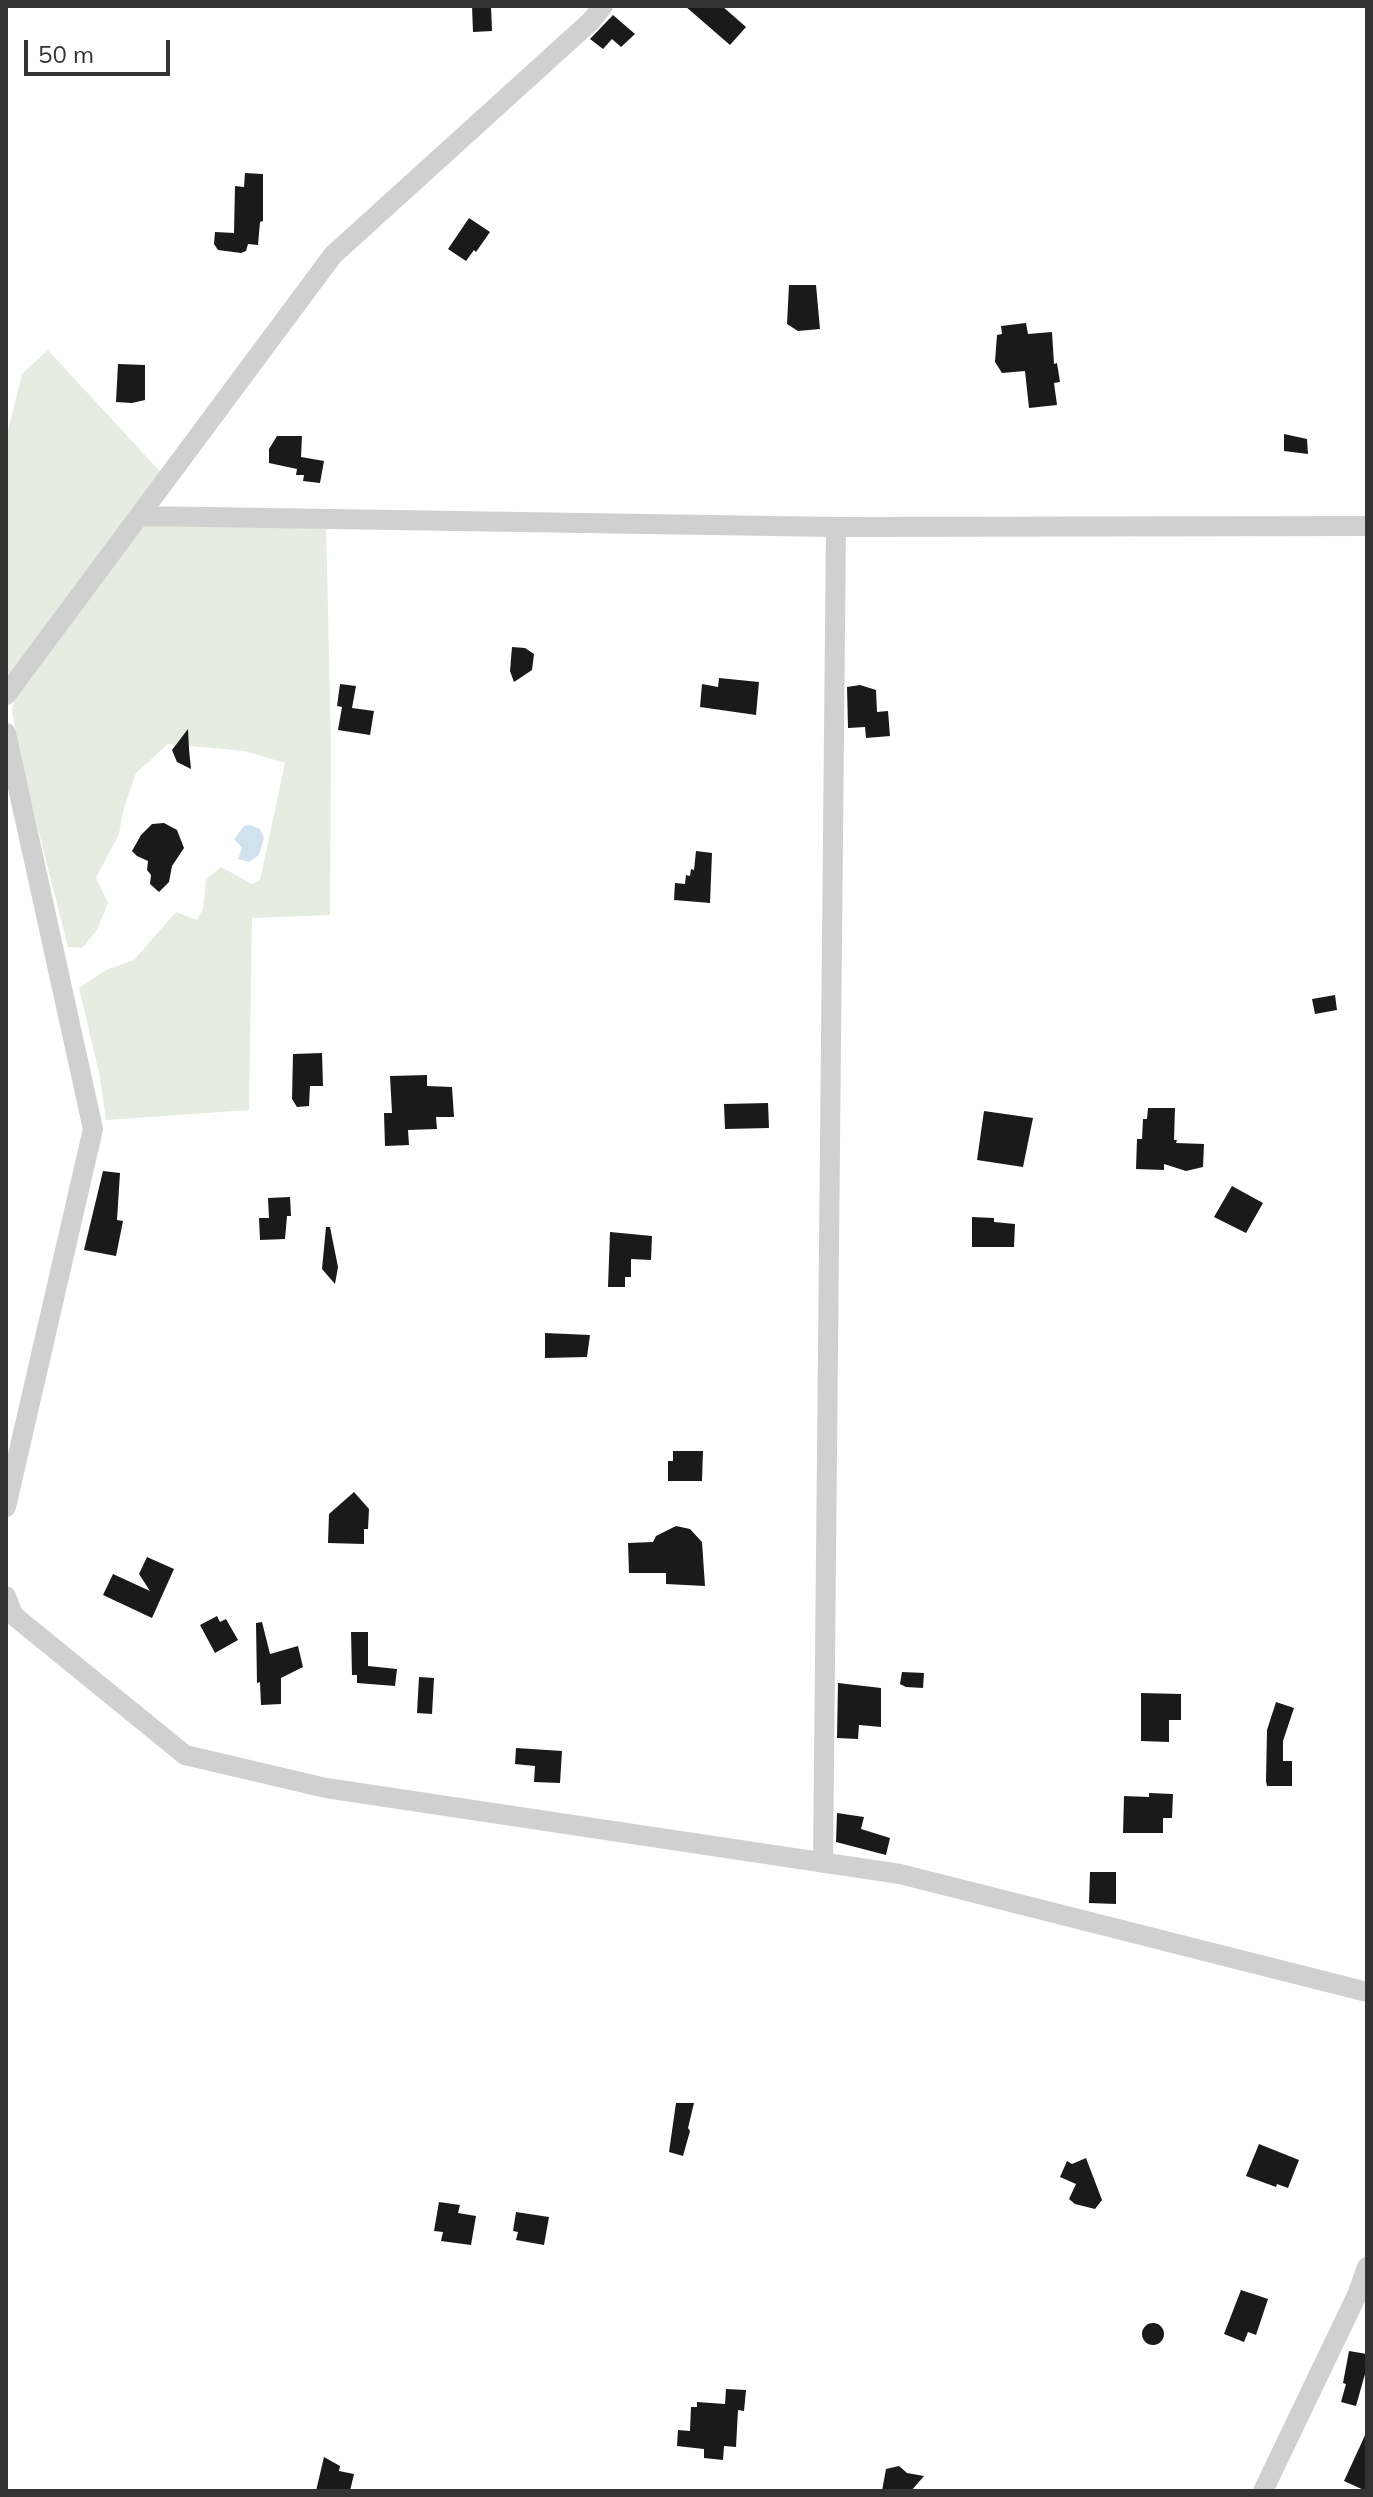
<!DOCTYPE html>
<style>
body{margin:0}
#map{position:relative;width:1373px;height:2497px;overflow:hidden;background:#fff;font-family:Mulish,sans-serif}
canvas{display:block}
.frame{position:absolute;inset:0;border:8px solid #333;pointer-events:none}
.scale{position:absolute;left:24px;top:40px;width:146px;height:36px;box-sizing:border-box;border:4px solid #333;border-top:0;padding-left:10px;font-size:24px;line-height:28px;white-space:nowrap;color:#333;-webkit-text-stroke:6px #fff;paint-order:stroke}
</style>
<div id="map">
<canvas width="1373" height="2497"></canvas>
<div class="frame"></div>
<div class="scale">50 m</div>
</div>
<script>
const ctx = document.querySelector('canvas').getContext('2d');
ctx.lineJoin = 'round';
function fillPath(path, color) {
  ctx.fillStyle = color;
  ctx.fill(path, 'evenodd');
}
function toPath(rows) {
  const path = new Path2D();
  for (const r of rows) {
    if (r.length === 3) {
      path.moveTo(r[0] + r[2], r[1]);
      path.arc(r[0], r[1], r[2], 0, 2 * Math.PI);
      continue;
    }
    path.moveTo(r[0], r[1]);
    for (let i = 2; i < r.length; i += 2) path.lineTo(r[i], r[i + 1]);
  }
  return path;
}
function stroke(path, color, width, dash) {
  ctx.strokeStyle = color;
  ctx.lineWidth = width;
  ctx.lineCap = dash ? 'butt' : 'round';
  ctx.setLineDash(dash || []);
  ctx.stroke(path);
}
const green = toPath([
 [48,350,165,477,14,673,6,678,6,438,22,374],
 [144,524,326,524,331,743,330,915,252,918,249,1110,106,1120,100,1077,79,988,106,970,134,960,176,912,197,920,203,909,206,879,221,867,252,884,260,880,285,763,245,751,168,744,136,773,123,811,119,834,96,878,108,903,97,930,82,948,68,947,22,766,12,710,14,700,22,689]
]);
const water = toPath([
 [250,825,260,829,264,838,259,855,249,862,238,859,242,848,234,839,244,826]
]);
const building = toPath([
 [472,6,491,6,492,31,473,32],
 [685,6,722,6,746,27,730,45],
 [613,15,635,34,621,47,612,39,603,49,590,39],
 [245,173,263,174,263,221,260,222,258,245,248,244,246,251,241,253,218,250,214,244,215,232,234,233,235,186,244,187],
 [469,218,490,232,476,252,474,250,466,261,448,249],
 [789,285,816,285,820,329,798,331,787,324],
 [1026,323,1028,334,1052,332,1054,364,1057,363,1060,382,1054,383,1057,405,1029,408,1025,371,1002,373,995,362,997,335,1002,334,1001,326],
 [118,364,145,365,145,400,132,403,116,402],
 [1284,434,1307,439,1308,454,1284,451],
 [277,436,302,436,301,457,324,461,320,483,303,481,304,475,296,475,297,469,269,463,269,449],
 [512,647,525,648,534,654,532,670,514,682,510,671],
 [719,678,759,682,756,715,700,707,702,684,718,687],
 [340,684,356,686,352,708,374,711,370,735,338,730,342,707,337,706],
 [860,685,876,690,877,712,888,711,890,736,866,738,865,727,848,728,847,687],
 [188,729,189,749,191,769,177,762,172,750],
 [164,823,177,830,184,848,172,866,169,882,159,892,150,884,151,875,147,870,148,861,137,856,132,851,141,835,152,824],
 [696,851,712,853,710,903,674,900,675,883,685,884,686,875,690,876,691,869,694,870],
 [1335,995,1337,1010,1315,1014,1312,999],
 [322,1053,323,1086,310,1086,309,1106,297,1107,292,1099,293,1054],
 [427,1075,427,1086,452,1087,454,1117,436,1117,437,1129,408,1130,409,1145,385,1146,384,1113,392,1113,390,1076],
 [768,1103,769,1128,725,1129,724,1104],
 [1148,1108,1175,1108,1174,1140,1177,1140,1176,1143,1204,1144,1203,1167,1186,1171,1164,1164,1164,1170,1136,1169,1137,1139,1142,1139,1143,1119,1147,1119],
 [984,1111,1033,1118,1023,1167,977,1160],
 [103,1171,120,1173,117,1220,123,1221,116,1256,84,1250],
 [1232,1186,1263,1203,1246,1233,1214,1217],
 [290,1197,291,1216,287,1216,285,1239,260,1240,259,1218,269,1218,268,1198],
 [972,1217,994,1218,994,1222,1015,1224,1014,1247,972,1247],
 [326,1227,330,1227,338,1267,335,1284,322,1269],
 [610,1232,652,1236,651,1260,631,1259,631,1277,625,1277,625,1287,608,1287],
 [545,1333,590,1335,587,1357,545,1358],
 [673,1451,703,1451,702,1481,668,1481,668,1461,673,1461],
 [354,1492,369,1509,368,1529,364,1529,364,1544,328,1543,329,1514],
 [676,1526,690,1529,702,1542,705,1586,666,1584,666,1573,629,1573,628,1543,653,1542,656,1536],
 [147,1557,174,1569,152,1618,103,1595,113,1574,150,1591,139,1574],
 [217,1616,220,1622,226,1619,238,1640,215,1653,200,1625],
 [262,1622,270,1654,298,1646,303,1667,281,1678,281,1704,261,1705,260,1682,257,1683,256,1623],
 [351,1632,368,1632,368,1666,397,1669,395,1686,357,1683,357,1675,352,1675],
 [902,1672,924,1673,923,1688,906,1687,900,1684],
 [419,1677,434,1678,432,1714,417,1713],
 [838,1683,881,1688,881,1727,859,1725,858,1739,837,1738],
 [1141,1693,1181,1694,1181,1720,1169,1720,1169,1742,1141,1741],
 [1276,1702,1294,1708,1283,1741,1283,1761,1292,1761,1292,1786,1267,1786,1266,1781,1267,1730],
 [516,1748,562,1751,560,1783,534,1782,535,1766,515,1764],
 [1149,1793,1173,1794,1172,1818,1163,1818,1163,1833,1123,1833,1124,1796,1149,1797],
 [837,1813,864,1817,861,1829,890,1838,886,1855,836,1842],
 [1090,1872,1116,1872,1116,1904,1089,1903],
 [676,2103,694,2103,688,2128,690,2131,683,2156,669,2152],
 [1259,2144,1299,2160,1288,2188,1277,2184,1276,2187,1246,2176],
 [1086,2158,1102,2200,1095,2209,1075,2204,1069,2199,1076,2184,1060,2177,1067,2161,1072,2164],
 [439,2202,460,2205,458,2213,476,2216,471,2245,441,2241,443,2232,434,2231],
 [516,2212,549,2217,544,2245,516,2240,518,2232,513,2231],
 [1241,2290,1268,2299,1256,2335,1248,2332,1244,2342,1224,2334],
 [1153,2334,11],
 [1349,2351,1367,2354,1367,2367,1356,2406,1341,2402,1346,2384,1343,2383],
 [726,2389,746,2390,744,2411,738,2410,736,2447,724,2446,723,2460,704,2458,704,2449,677,2446,678,2430,690,2431,691,2407,697,2407,697,2402,725,2404],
 [1367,2431,1367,2491,1366,2491,1344,2481],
 [324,2457,340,2466,339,2471,354,2474,350,2491,316,2491],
 [899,2466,907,2473,924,2476,911,2491,882,2491,886,2469]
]);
const street = toPath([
 [141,516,836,527,1367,526],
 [6,695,333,255,591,21,603,6],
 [6,733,93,1129,6,1507],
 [6,1596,13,1615,185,1755,326,1788,900,1874,1367,1992],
 [823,1863,836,527],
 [1263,2491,1357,2295,1367,2267]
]);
fillPath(green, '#e6ecdf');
fillPath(water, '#cfe2ee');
fillPath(building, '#1a1a1a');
stroke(street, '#d0d0d0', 20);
</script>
